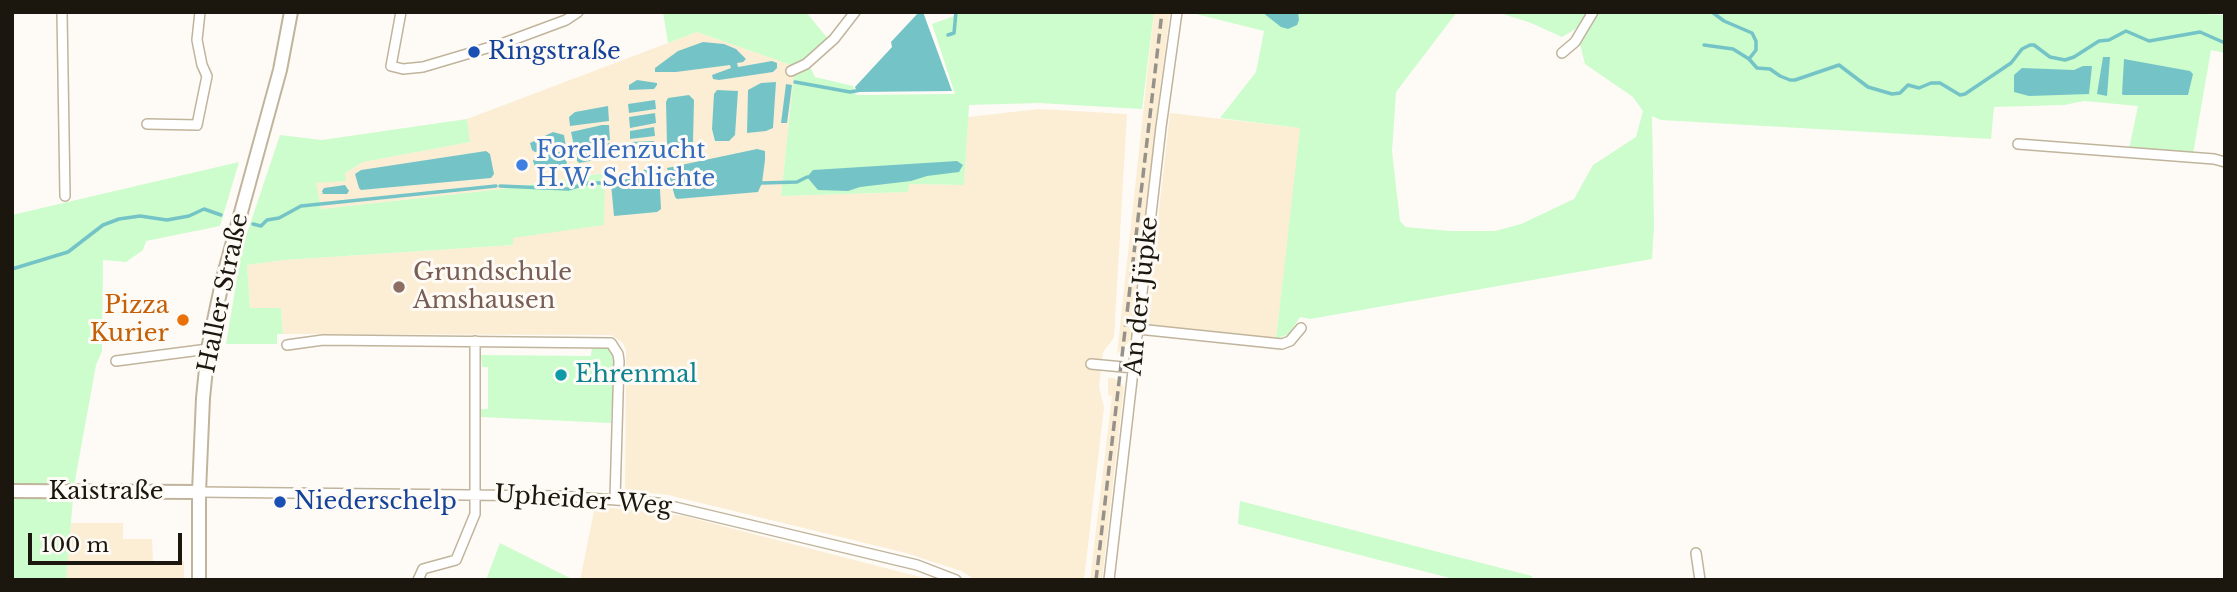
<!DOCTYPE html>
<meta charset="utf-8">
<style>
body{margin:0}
#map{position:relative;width:2237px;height:592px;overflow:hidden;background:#fefbf6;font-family:"Libre Baskerville",serif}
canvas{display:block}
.frame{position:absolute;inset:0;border:14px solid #1b170e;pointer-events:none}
.scale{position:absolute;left:28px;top:533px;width:154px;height:32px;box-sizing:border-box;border:4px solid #1b170e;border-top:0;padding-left:9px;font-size:21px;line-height:24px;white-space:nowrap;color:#1b170e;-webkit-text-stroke:5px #fefbf6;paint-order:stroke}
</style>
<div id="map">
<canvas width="2237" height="592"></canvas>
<div class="frame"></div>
<div class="scale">100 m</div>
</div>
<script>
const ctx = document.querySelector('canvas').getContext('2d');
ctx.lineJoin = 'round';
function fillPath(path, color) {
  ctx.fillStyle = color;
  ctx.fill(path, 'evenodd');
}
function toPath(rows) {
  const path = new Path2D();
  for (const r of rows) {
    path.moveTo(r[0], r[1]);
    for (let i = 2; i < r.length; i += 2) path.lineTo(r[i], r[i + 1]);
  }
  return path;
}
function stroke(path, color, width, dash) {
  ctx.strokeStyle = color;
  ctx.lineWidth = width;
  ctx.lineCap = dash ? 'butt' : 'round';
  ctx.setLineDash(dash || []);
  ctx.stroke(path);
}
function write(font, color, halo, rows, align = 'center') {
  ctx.font = font + ' "Libre Baskerville",serif';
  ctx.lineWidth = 6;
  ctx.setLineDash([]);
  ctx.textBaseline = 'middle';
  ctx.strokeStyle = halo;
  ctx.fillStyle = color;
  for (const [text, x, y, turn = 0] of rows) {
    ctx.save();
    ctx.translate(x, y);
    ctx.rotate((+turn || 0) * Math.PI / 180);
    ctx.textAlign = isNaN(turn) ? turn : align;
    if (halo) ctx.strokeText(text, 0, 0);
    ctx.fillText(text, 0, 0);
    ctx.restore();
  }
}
const built = toPath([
 [1154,12,1170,12,1157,112,1133,330,1129,342,1117,354],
 [697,32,788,64,794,74,781,196,908,192,908,184,964,185,968,117,1039,109,1127,114,1114,338,1103,352,1099,387,1104,407,1084,580,976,580,961,571,906,553,668,495,625,491,626,350,623,343,611,335,283,334,281,308,250,308,247,265,284,260,513,245,513,238,554,231,604,173,502,189,321,209,315,183,345,173,363,162,469,142,467,119],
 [1170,113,1301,128,1276,339,1146,325],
 [1108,378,1114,378,1124,387,1102,580,1090,580,1112,396,1108,395],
 [595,506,684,516,932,580,580,580],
 [71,523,123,523,123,539,152,539,153,561,184,561,184,580,66,580]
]);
const green = toPath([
 [663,12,806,12,829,40,806,59,815,77,853,86,856,95,955,94,932,24,957,15,957,12,1154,12,1142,109,1039,103,969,105,964,185,909,184,908,192,781,196,794,74,788,64,697,32,668,43],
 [1188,12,1457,12,1396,92,1392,151,1400,221,1406,227,1450,231,1495,231,1521,224,1574,199,1593,165,1636,137,1643,111,1633,97,1585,64,1580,44,1598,12,2153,12,2225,15,2225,53,2211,50,2193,154,2129,149,2138,106,2084,101,2064,105,1994,107,1991,139,1661,120,1652,116,1654,226,1652,259,1310,319,1300,317,1289,334,1276,339,1300,128,1220,118,1256,72,1264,31],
 [1497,12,1589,12,1582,25,1562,37,1531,23],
 [467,119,470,142,363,162,345,173,346,181,316,183,321,209,502,189,605,173,604,225,513,238,513,245,284,260,247,265,250,308,281,308,283,334,277,334,277,344,226,344,242,248,280,135,322,140],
 [239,162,220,226,146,241,143,250,126,262,103,260,102,351,96,365,74,486,12,485,12,215],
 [592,346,608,349,614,356,611,423,481,417,481,409,488,409,488,367,482,367,481,355,591,356],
 [12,498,73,499,66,580,12,580],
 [1240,501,1532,576,1532,580,1458,580,1238,524],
 [500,543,574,580,486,580]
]);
const water = toPath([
 [919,12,923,12,952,91,857,92,855,87,892,47,891,42],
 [1262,12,1298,12,1299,20,1297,25,1288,29,1281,27],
 [703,42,724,44,736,49,746,59,743,62,737,63,738,67,772,61,777,63,777,68,773,72,719,80,713,79,712,75,731,68,730,65,676,72,655,72,655,68,659,65,678,51],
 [2103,57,2110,57,2107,96,2097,94],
 [2124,59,2190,71,2193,74,2188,95,2123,95,2122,94],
 [2083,66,2092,66,2089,94,2029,96,2014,92,2014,75,2022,68,2074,70],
 [637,80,657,83,657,85,654,89,629,90,629,85],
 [776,82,773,128,766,131,747,133,748,90,761,83],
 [786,84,792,85,787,123,781,123],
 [717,90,738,91,735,135,729,141,715,141,712,129,714,94],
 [689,95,694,100,693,142,667,146,666,102,668,98],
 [655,100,656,109,629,113,628,104],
 [608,106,609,121,570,126,569,117,575,112],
 [655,113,656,123,630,128,629,117],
 [602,125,609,125,610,140,574,146,571,132],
 [654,127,655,136,630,139,630,131],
 [553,132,564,135,566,147,535,152,532,150,530,143],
 [654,141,654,149,632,152,631,142],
 [610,143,611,157,579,163,577,161,576,149],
 [757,149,765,151,765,160,762,183,758,192,677,199,675,197,667,168],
 [486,151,490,154,494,174,491,178,361,190,359,188,355,174,361,170],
 [565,151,567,165,535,167,533,161,536,156],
 [957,161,963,165,959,172,927,176,911,181,860,187,848,191,818,190,807,177,813,170],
 [647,168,659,170,661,209,657,212,614,216,611,184,633,177],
 [345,185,349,191,347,194,323,194,322,191,324,188]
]);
const stream = toPath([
 [1712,12,1724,21,1752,33,1756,41,1756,50,1749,59],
 [948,35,954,33,956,12],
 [1704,45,1733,49,1749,59,1757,68,1770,69,1780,76,1790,80,1795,80,1839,65,1868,87,1892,94,1900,93,1908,85,1919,88,1931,83,1940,83,1960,95,1965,94,2011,63,2022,49,2030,45,2034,45,2050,57,2065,60,2074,57,2099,41,2109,40,2126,31,2149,41,2200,32,2225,43],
 [795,82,850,92,861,90],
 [759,181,762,183,797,182,807,177],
 [500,186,568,189,589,183,602,183,615,187],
 [253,224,261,226,267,220,279,218,301,206,496,186],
 [12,269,68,252,103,225,119,219,140,216,167,220,189,216,204,209,221,215]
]);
const street = toPath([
 [62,12,65,196],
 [401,12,391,66,403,69,423,67,504,43,566,20,578,12],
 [1562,53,1575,42,1593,12],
 [791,71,806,64,834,39,855,12],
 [147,124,197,125,207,76,202,65,197,40,200,12],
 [2018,144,2214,159,2225,162],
 [1138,329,1282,344,1290,341,1301,328],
 [287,345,323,340,611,343,618,354,619,361,615,498],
 [116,361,208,349],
 [1091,364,1134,368],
 [199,492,560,496,658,503,917,565,956,580],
 [1696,553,1700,580],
 [418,580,423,569,456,560,475,514,475,341],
 [1109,580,1161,127,1177,12]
]);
const secondary = toPath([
 [12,491,199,492],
 [199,580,199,492,203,398,208,349,223,278,280,70,291,12]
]);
const rail = toPath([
 [1096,580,1162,12]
]);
const markers = [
 [474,52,7,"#1a4fb4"],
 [522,165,7,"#3f7fe0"],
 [399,287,7,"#8d6e63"],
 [183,320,7,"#e8710a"],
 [561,375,7,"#0f9aa8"],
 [280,502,7,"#1a4fb4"]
];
const transitNames = [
 ["Ringstraße",488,52],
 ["Niederschelp",294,502]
];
const shopNames = [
 ["Forellenzucht",536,151],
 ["H.W. Schlichte",536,179]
];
const educationNames = [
 ["Grundschule",413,273],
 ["Amshausen",413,301]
];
const streetNames = [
 ["Haller Straße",224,293,-78],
 ["An der Jüpke",1142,296,-84],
 ["Kaistraße",106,492],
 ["Upheider Weg",583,501,4]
];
const foodNames = [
 ["Pizza",169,306],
 ["Kurier",169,334]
];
const cultureNames = [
 ["Ehrenmal",575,375]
];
fillPath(built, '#fceed5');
fillPath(green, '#cdfccd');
fillPath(water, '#74c4c7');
stroke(stream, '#74c4c7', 3.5);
stroke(street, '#c0b49c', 12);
stroke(secondary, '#c0b49c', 16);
stroke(street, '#fff', 9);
stroke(secondary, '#fff', 12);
stroke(rail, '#96928b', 3.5, [10, 5]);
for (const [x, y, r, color] of markers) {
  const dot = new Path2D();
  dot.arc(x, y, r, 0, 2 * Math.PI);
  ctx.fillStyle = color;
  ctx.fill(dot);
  stroke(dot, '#fefbf6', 2.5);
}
write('24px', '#164399', '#fefbf6', transitNames, 'left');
write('24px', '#366cbe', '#fefbf6', shopNames, 'left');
write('24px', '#785e54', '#fefbf6', educationNames, 'left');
write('24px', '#1b170e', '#fefbf6', streetNames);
write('24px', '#c56008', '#fefbf6', foodNames, 'right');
write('24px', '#0d838f', '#fefbf6', cultureNames, 'left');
</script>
